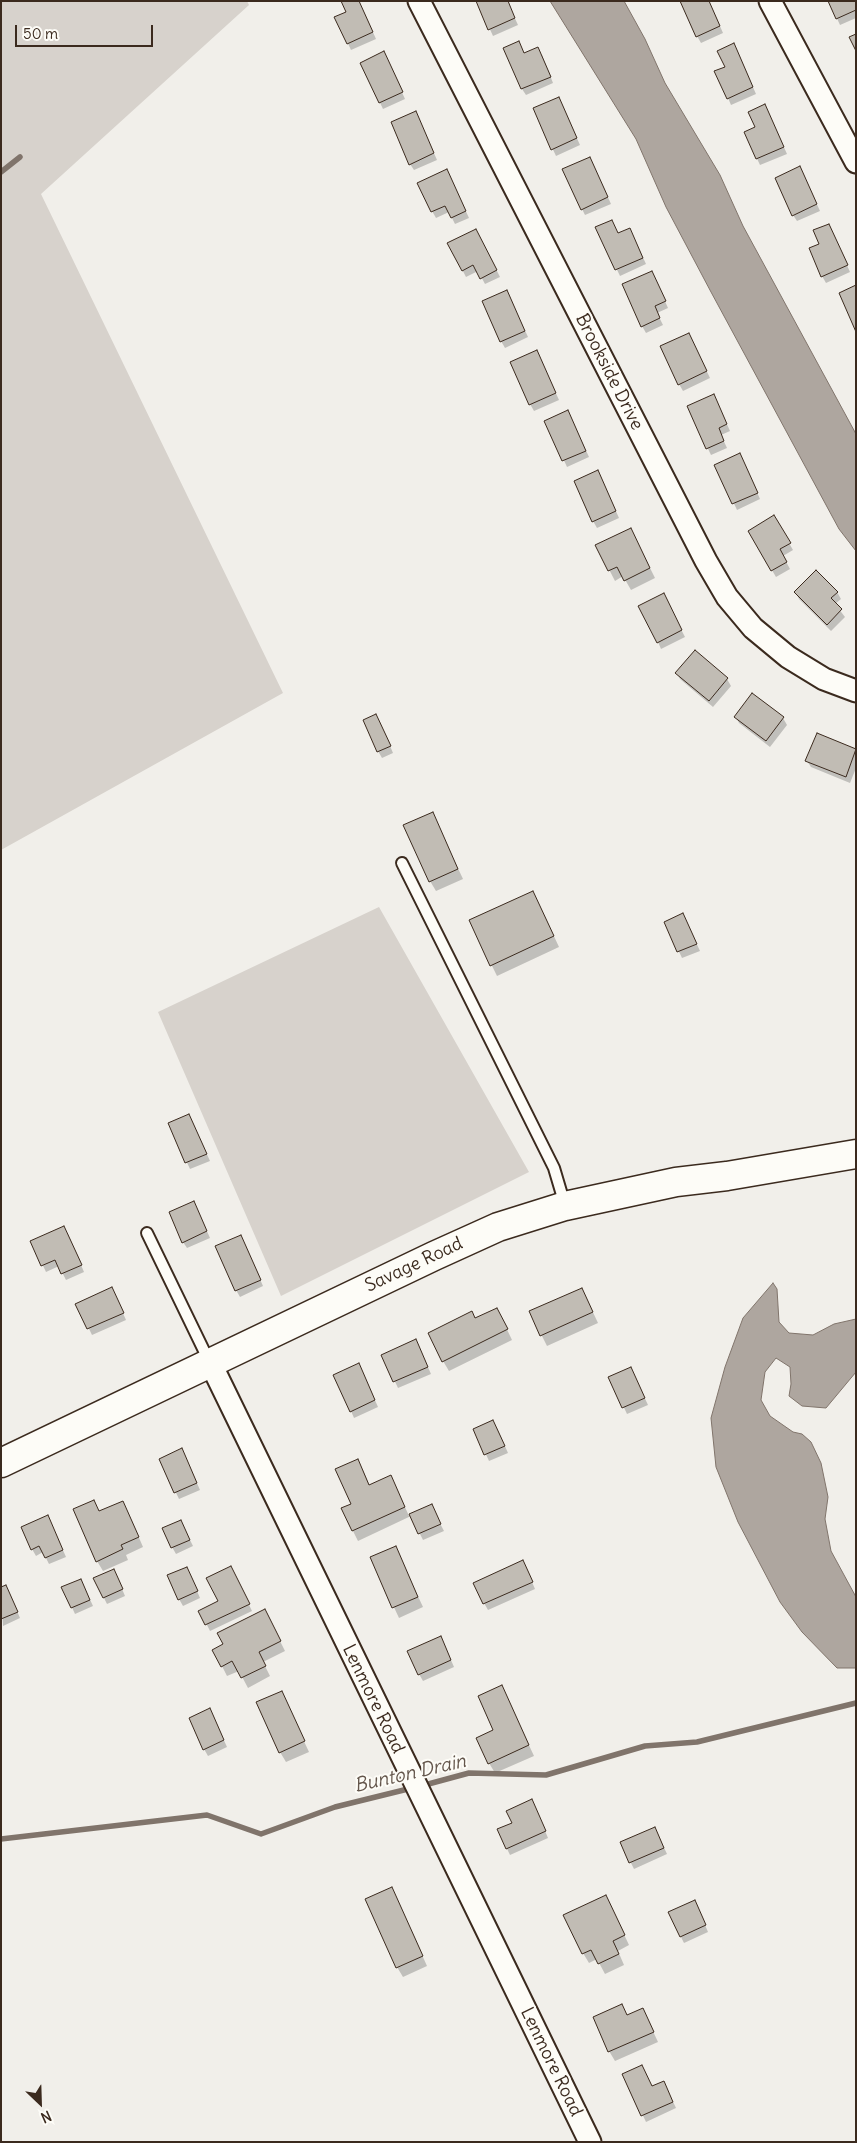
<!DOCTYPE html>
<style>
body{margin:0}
#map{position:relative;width:857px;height:2143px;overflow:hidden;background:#f1efea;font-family:Delius,sans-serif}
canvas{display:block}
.frame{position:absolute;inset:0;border:2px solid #3b2a1e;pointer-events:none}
.north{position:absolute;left:15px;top:2078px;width:50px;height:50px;-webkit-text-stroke:4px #fdfcf7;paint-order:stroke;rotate:156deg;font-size:14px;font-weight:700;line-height:20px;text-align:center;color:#3b2a1e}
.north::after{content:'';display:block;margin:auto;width:18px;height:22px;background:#3b2a1e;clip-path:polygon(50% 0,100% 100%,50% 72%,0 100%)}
.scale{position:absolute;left:15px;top:25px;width:138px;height:22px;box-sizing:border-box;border:2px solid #3b2a1e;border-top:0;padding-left:6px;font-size:15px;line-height:18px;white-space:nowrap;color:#3b2a1e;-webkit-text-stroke:4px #fdfcf7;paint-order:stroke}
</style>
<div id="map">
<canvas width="857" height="2143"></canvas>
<div class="frame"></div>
<div class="north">N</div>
<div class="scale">50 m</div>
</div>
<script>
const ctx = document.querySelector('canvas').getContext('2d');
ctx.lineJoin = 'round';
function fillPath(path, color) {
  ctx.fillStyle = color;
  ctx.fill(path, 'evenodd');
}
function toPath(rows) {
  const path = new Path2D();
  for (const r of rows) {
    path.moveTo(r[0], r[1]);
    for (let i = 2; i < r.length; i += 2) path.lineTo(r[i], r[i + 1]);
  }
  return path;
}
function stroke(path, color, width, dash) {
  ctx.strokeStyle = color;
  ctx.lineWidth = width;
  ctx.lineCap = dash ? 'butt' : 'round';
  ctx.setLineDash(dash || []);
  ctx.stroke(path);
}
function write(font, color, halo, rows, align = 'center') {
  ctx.font = font + ' Delius,sans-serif';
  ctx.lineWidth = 4;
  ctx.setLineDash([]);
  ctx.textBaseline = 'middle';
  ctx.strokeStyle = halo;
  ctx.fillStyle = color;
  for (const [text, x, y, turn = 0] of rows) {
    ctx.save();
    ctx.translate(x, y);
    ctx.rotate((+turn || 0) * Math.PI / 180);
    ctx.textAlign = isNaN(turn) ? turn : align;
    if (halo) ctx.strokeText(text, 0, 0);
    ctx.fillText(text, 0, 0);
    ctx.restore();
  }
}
const green = toPath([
 [1,1,247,1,249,5,41,194,283,693,1,850],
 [379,907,529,1172,281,1296,158,1012]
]);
const water = toPath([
 [550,1,624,1,645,39,665,83,720,175,743,226,856,434,856,551,839,529,711,292,666,207,636,139,550,1],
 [773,1283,777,1289,779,1322,789,1333,813,1335,834,1324,856,1319,856,1372,826,1408,802,1406,789,1396,791,1384,790,1367,776,1358,765,1372,761,1400,770,1416,793,1432,802,1434,811,1442,821,1463,828,1497,825,1519,831,1551,856,1597,856,1668,837,1668,802,1632,780,1602,738,1522,716,1467,711,1418,725,1367,743,1318,773,1283]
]);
const shadow = toPath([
 [359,1,376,39,351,50,336,18,348,13],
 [477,1,507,1,518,25,493,36],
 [709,1,723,33,701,43,697,36],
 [829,1,856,1,856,18,840,25],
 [519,43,525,55,542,55,553,83,526,95,522,89],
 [737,51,756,94,731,105,728,98,726,67],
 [387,59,405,99,383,109,361,63],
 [562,105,580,145,556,156,534,109],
 [768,112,787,154,760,165,745,133,756,128],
 [419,119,437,160,414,170,410,164],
 [590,158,611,204,585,215,582,209],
 [803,174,820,211,797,221,793,215],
 [450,177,469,218,455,224,449,212,436,218,432,211],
 [597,228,618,234,633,236,646,264,620,276],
 [832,232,850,272,826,283,822,276,821,244],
 [480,237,500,277,485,284,478,271,466,277,449,244],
 [655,279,668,308,657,313,663,325,646,333,642,326],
 [510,298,528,337,505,348,501,341],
 [692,341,710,378,683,391,679,384],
 [537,352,559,400,534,411,530,404],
 [717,402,730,431,721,435,727,448,711,455,688,407],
 [571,418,589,457,567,467,546,421],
 [743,461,760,499,737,510,716,465],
 [601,478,619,518,597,528,593,521],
 [774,517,793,550,783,556,790,569,776,577,749,531],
 [636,540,655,578,631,590,623,576,615,581,597,546],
 [837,592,841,599,835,604,845,617,831,631,799,599,796,593],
 [667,602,685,637,661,649,658,642],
 [695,652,727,679,731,686,713,707,680,679,677,673],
 [753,695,783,718,787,725,770,747,739,723,736,717],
 [380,722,393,753,382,758,378,751],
 [817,735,856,750,856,768,850,783,811,767,807,761],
 [432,813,463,879,436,891,430,881],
 [538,902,559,947,497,976,470,921],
 [686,921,700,951,682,958,665,922],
 [189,1115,210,1161,190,1169,169,1124],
 [197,1209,210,1238,187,1248,183,1242],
 [68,1234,84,1272,66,1280,59,1266,46,1272,32,1242],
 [244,1243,263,1286,240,1297,236,1290],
 [582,1289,598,1323,547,1346,530,1312],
 [115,1295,126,1320,92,1335,77,1304],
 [502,1319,512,1340,449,1371,443,1361],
 [419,1347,431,1374,398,1388,383,1356],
 [362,1371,378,1407,354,1418,351,1411],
 [634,1375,648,1405,627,1414,610,1378],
 [497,1428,508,1453,489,1461,475,1430],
 [185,1456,200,1490,179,1499,160,1459],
 [363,1470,370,1486,396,1487,409,1516,431,1506,444,1531,423,1540,411,1516,358,1541,353,1531,352,1505],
 [128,1512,143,1547,126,1555,128,1560,103,1571,97,1561,99,1513],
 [51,1523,66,1557,49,1564,43,1552,36,1556,32,1549],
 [184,1528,193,1546,176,1554,172,1547],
 [395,1547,423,1607,399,1618,371,1558],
 [526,1568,535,1589,488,1610,484,1603],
 [234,1574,252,1611,210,1631,200,1611,219,1601],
 [190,1575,200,1598,183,1606,179,1599],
 [117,1577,125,1596,107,1604,104,1598],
 [81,1580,93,1606,75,1614,63,1588],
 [1,1588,9,1593,20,1618,3,1626],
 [270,1621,285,1651,263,1662,270,1676,248,1688,239,1671,227,1676,222,1666],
 [444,1644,454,1667,423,1681,419,1674],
 [502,1687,534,1756,495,1773,489,1763],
 [281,1692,309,1752,286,1762,280,1752],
 [213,1716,227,1747,208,1756,204,1749],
 [535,1807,548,1838,510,1855,498,1830,513,1823],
 [658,1835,667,1854,634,1869,621,1843],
 [397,1899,427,1966,403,1977,397,1967],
 [611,1907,629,1945,618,1951,624,1965,605,1974,597,1959,589,1963,583,1953],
 [698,1908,708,1932,684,1943,681,1937],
 [643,2010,658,2042,615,2061,609,2051,628,2016],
 [624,2075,652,2088,667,2089,676,2108,646,2122]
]);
const stream = toPath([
 [1,172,20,157],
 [421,1786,469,1773,546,1775,645,1746,697,1742,856,1703],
 [1,1839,207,1815,261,1834,335,1807,412,1788]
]);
const building = toPath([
 [341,1,359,1,373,32,347,44,334,17,346,12,341,1],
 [476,1,508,1,515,18,488,30,476,1],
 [680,1,709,1,720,26,696,37,680,1],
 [828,1,856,1,856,10,836,19,828,1],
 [856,34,856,51,849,37,856,34],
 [519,41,524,53,538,47,551,77,521,89,503,48,519,41],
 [734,43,753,87,727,99,714,71,725,67,717,51,734,43],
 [384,51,403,92,379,103,360,63,384,51],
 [559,97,577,138,551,150,533,108,559,97],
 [765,104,784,147,756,159,744,132,755,127,748,112,765,104],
 [416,111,434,153,409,165,391,122,416,111],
 [590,157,608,197,581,210,562,169,590,157],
 [800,166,817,204,792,216,775,178,800,166],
 [447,169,466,211,451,218,445,206,431,212,417,183,447,169],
 [612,220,618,233,630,228,643,258,615,270,595,227,612,220],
 [829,224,848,265,821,277,809,248,819,244,813,230,829,224],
 [476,229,497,270,480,279,473,265,462,271,447,243,476,229],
 [652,271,666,301,655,306,660,318,641,327,622,284,652,271],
 [856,285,856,332,839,293,856,285],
 [507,290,525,331,500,342,482,301,507,290],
 [689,333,707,371,678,385,660,346,689,333],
 [537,350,556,393,529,405,510,362,537,350],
 [714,394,727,424,719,428,724,441,706,449,687,406,714,394],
 [568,410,586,451,562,461,544,421,568,410],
 [740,453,758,493,732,504,714,465,740,453],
 [598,470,616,511,592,522,574,481,598,470],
 [774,515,791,543,780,549,787,562,771,571,748,531,774,515],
 [631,528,650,568,624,581,617,567,608,571,595,545,631,528],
 [816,570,838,592,831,598,842,609,827,625,794,592,816,570],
 [664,593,682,630,657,643,638,606,664,593],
 [695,650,728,678,709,701,675,673,695,650],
 [752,693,784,717,766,741,734,717,752,693],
 [376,714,391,746,377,752,363,720,376,714],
 [817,733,856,749,846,777,805,761,817,733],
 [433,812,458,869,429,882,403,825,433,812],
 [533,891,554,936,490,966,469,920,533,891],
 [683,913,697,944,677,952,664,922,683,913],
 [189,1114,207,1154,185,1163,168,1123,189,1114],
 [194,1201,207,1231,182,1243,169,1212,194,1201],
 [64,1226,82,1265,61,1274,55,1260,41,1266,30,1241,64,1226],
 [241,1235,261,1280,235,1291,215,1246,241,1235],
 [112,1287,124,1313,87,1329,75,1304,112,1287],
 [582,1288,593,1312,540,1336,529,1311,582,1288],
 [497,1308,508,1329,442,1362,428,1333,472,1311,475,1318,497,1308],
 [416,1339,428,1367,393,1382,381,1355,416,1339],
 [359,1363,375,1400,350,1412,333,1375,359,1363],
 [631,1367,645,1398,622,1408,608,1377,631,1367],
 [493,1420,505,1446,484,1455,473,1429,493,1420],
 [182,1448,197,1483,174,1493,159,1459,182,1448],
 [358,1459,369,1485,391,1475,405,1507,352,1531,341,1508,351,1504,335,1469,358,1459],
 [94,1500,99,1511,123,1501,139,1537,121,1545,123,1549,96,1562,73,1509,94,1500],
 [432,1504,441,1524,418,1534,409,1514,432,1504],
 [48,1515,63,1550,45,1558,39,1546,31,1550,21,1527,48,1515],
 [181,1520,190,1540,171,1548,162,1528,181,1520],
 [396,1546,418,1597,392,1608,370,1557,396,1546],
 [523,1560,533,1582,483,1604,473,1583,523,1560],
 [231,1566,250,1604,205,1625,198,1611,218,1601,206,1578,231,1566],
 [187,1567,198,1591,178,1600,167,1575,187,1567],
 [114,1569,123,1589,103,1598,93,1578,114,1569],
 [81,1579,90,1600,71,1608,61,1587,81,1579],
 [6,1585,18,1612,1,1619,1,1587,6,1585],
 [265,1609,281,1641,259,1652,266,1666,241,1678,232,1661,221,1667,212,1650,223,1644,217,1633,265,1609],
 [441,1636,451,1660,418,1675,407,1651,441,1636],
 [502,1685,529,1745,488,1764,476,1738,493,1730,478,1696,502,1685],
 [282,1691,305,1741,279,1753,256,1702,282,1691],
 [210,1708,224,1740,203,1750,189,1718,210,1708],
 [532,1799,546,1831,506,1849,497,1829,512,1823,506,1811,532,1799],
 [655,1827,664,1848,629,1863,620,1842,655,1827],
 [392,1887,423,1956,396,1968,365,1899,392,1887],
 [606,1895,625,1935,613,1941,619,1954,598,1964,591,1950,582,1954,563,1915,606,1895],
 [695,1900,706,1925,680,1937,668,1912,695,1900],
 [622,2004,627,2015,643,2008,654,2032,608,2052,593,2017,622,2004],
 [642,2065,652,2086,664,2081,673,2102,641,2116,622,2074,642,2065]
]);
const lane = toPath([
 [402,863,554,1168,565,1205],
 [147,1233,209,1361]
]);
const street = toPath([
 [419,1,706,561,727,597,753,628,788,657,824,679,856,691],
 [770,1,856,162],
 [210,1362,590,2142]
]);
const secondary = toPath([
 [1,1463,434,1256,498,1227,565,1206,676,1182,727,1176,856,1154]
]);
const streetNames = [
 ["Brookside Drive",609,372,63],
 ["Savage Road",414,1265,-25],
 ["Lenmore Road",373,1699,64],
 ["Lenmore Road",551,2062,64]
];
const waterNames = [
 ["Bunton Drain",410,1774,-13]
];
fillPath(green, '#d7d2cc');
fillPath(water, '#aea69f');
stroke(water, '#80746b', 1);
fillPath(shadow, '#0003');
stroke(stream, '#80746b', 5.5);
fillPath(building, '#c1bcb4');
stroke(building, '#3b2a1e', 1);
stroke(lane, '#3b2a1e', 14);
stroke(street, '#3b2a1e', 25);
stroke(secondary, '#3b2a1e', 31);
stroke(lane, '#fdfcf7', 10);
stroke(street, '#fdfcf7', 21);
stroke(secondary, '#fdfcf7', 28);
write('18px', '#3b2a1e', '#fdfcf7', streetNames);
write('italic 19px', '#63554b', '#fdfcf7', waterNames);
</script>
